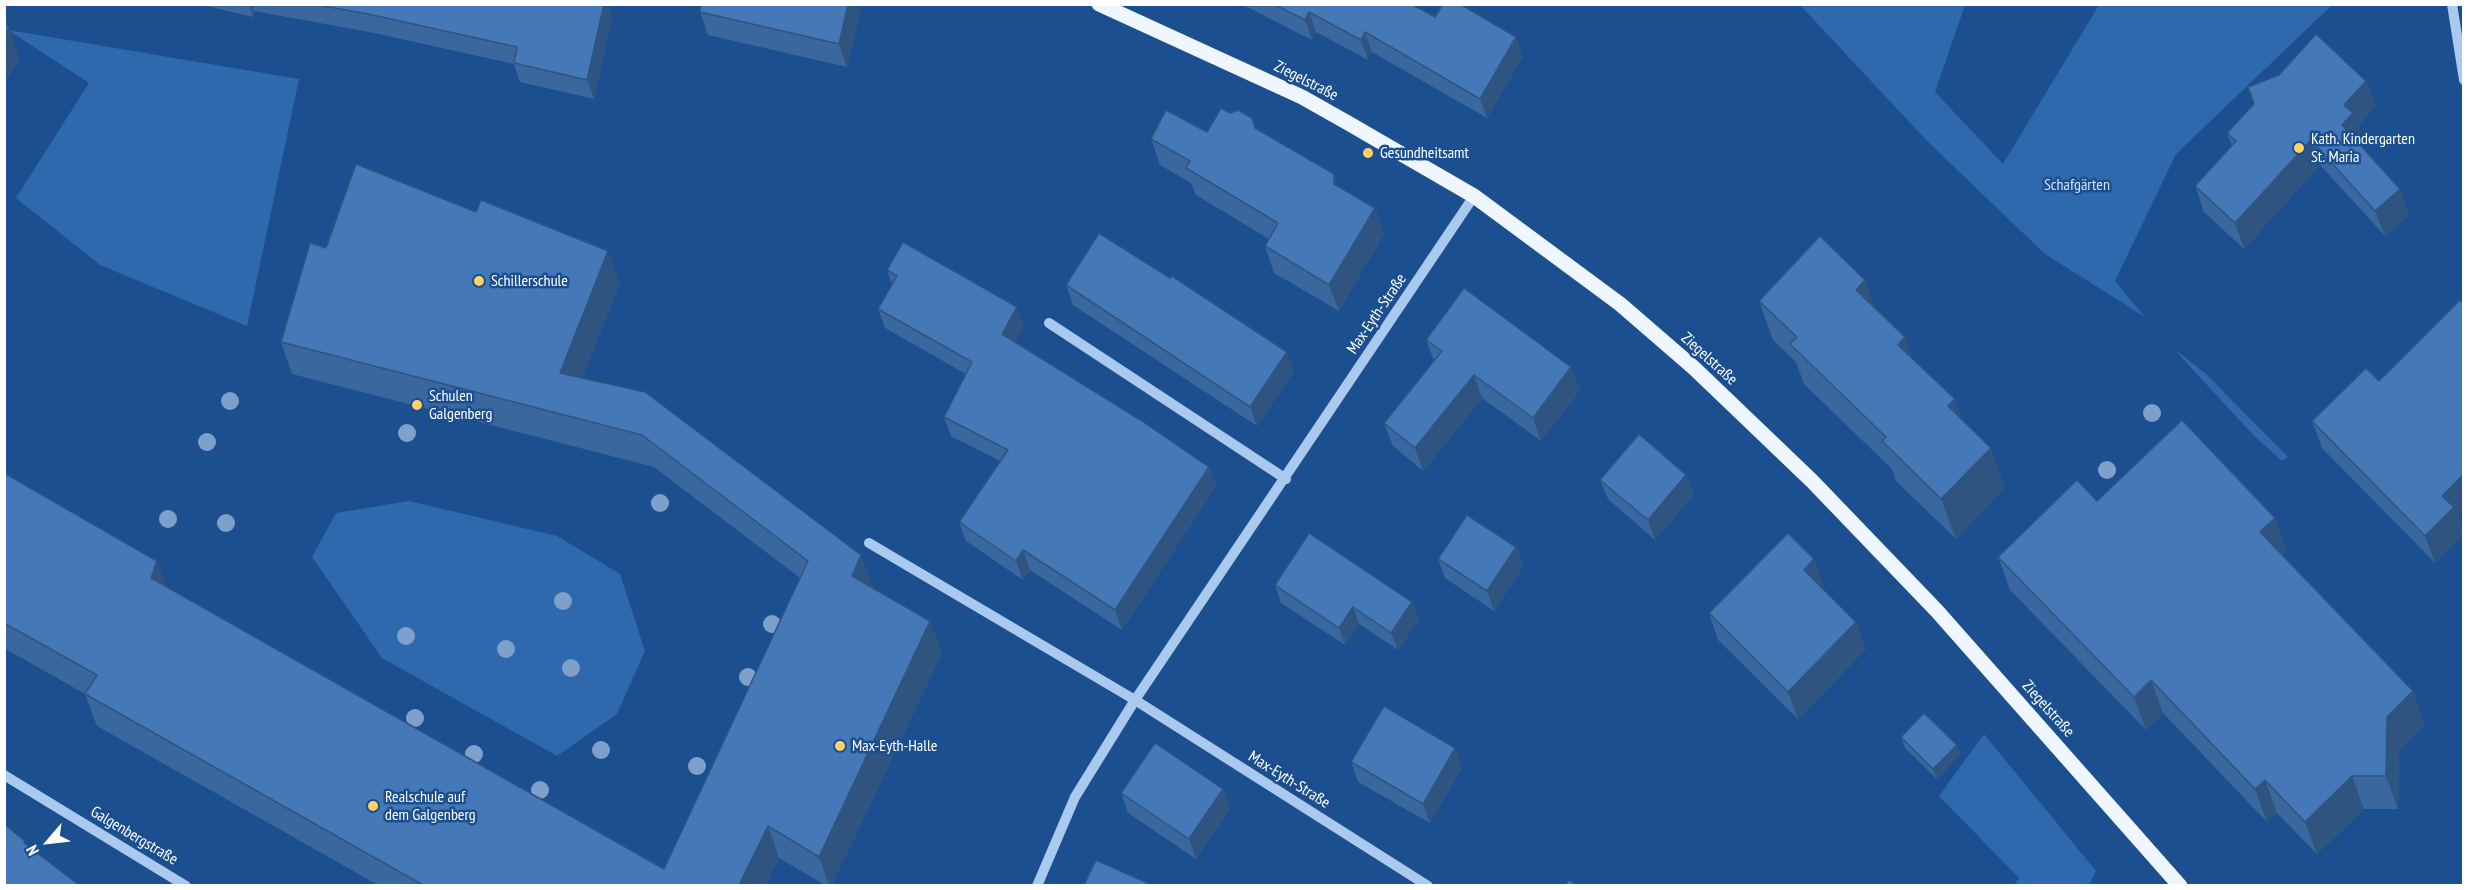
<!DOCTYPE html>
<meta charset="utf-8">
<style>
body{margin:0}
#map{position:relative;width:2468px;height:890px;overflow:hidden;background:#1b4f8f;font-family:"PT Sans Narrow",sans-serif}
canvas{display:block}
.frame{position:absolute;inset:0;border:6px solid #fff;pointer-events:none}
.north{position:absolute;left:18px;top:812px;width:60px;height:60px;-webkit-text-stroke:4px #1b4f8f;paint-order:stroke;rotate:242deg;font-size:16px;font-weight:700;line-height:24px;text-align:center;color:#fff}
.north::after{content:'';display:block;margin:auto;width:21px;height:27px;background:#fff;clip-path:polygon(50% 0,100% 100%,50% 72%,0 100%)}
</style>
<div id="map">
<canvas width="2468" height="890"></canvas>
<div class="frame"></div>
<div class="north">N</div>
</div>
<script>
const ctx = document.querySelector('canvas').getContext('2d');
ctx.lineJoin = 'round';
function fillPath(path, color) {
  ctx.fillStyle = color;
  ctx.fill(path, 'evenodd');
}
function toPath(rows) {
  const path = new Path2D();
  for (const r of rows) {
    path.moveTo(r[0], r[1]);
    for (let i = 2; i < r.length; i += 2) path.lineTo(r[i], r[i + 1]);
  }
  return path;
}
function stroke(path, color, width, dash) {
  ctx.strokeStyle = color;
  ctx.lineWidth = width;
  ctx.lineCap = dash ? 'butt' : 'round';
  ctx.setLineDash(dash || []);
  ctx.stroke(path);
}
function write(font, color, halo, rows, align = 'center') {
  ctx.font = font + ' "PT Sans Narrow",sans-serif';
  ctx.lineWidth = 5;
  ctx.setLineDash([]);
  ctx.textBaseline = 'middle';
  ctx.strokeStyle = halo;
  ctx.fillStyle = color;
  for (const [text, x, y, turn = 0] of rows) {
    ctx.save();
    ctx.translate(x, y);
    ctx.rotate((+turn || 0) * Math.PI / 180);
    ctx.textAlign = isNaN(turn) ? turn : align;
    if (halo) ctx.strokeText(text, 0, 0);
    ctx.fillText(text, 0, 0);
    ctx.restore();
  }
}
const green = toPath([
 [2328,4,2331,6,2176,154,2115,281,2145,317,2045,254,1928,142,1800,5,1965,5,1935,92,2003,164,2099,5],
 [8,30,299,79,247,326,100,265,16,198,89,83],
 [2173,348,2206,374,2288,457,2282,461,2255,437],
 [409,501,557,536,620,574,645,651,617,714,557,756,382,658,312,557,336,513],
 [1984,734,2096,871,2089,885,2014,885,2019,878,1939,796]
]);
const minor = toPath([
 [2452,4,2464,80],
 [1049,323,1286,479],
 [869,543,1135,700,1428,886],
 [4,775,186,886],
 [1037,886,1075,797,1135,700,1474,196]
]);
const major = toPath([
 [1099,4,1302,97,1348,123,1474,196,1620,304,1694,368,1812,481,1937,611,2180,886]
]);
const trees = [
 [230,401],
 [2152,413],
 [407,433],
 [207,442],
 [2107,470],
 [660,503],
 [168,519],
 [226,523],
 [563,601],
 [772,624],
 [406,636],
 [506,649],
 [571,668],
 [748,677],
 [415,718],
 [601,750],
 [474,754],
 [697,766],
 [540,790]
];
const wall = toPath([
 [198,4,608,4,612,17,594,99,520,82,514,64,374,33,254,11,253,17],
 [701,4,862,4,847,67,708,35,700,12],
 [1241,4,1411,4,1435,17,1523,56,1487,118,1372,52,1368,60,1316,32,1312,40],
 [2366,81,2376,106,2358,126,2362,138,2358,143,2400,189,2409,215,2385,236,2320,165,2244,249,2204,212,2195,186,2232,146,2227,133],
 [1256,129,1339,187,1375,208,1384,234,1339,311,1274,273,1265,246,1269,239,1196,195,1191,183,1160,165,1151,139,1207,132],
 [326,248,620,283,582,378,873,587,942,653,832,885,825,885,779,858,766,885,378,885,97,726,85,694,4,648,4,473,167,587,664,869,800,578,654,467,292,374,281,342],
 [887,270,1024,326,1015,342,1209,467,1216,486,1122,630,1030,570,1023,580,966,541,959,522,1000,461,951,436,944,417,966,374,885,328,878,309,892,284],
 [1066,285,1294,371,1257,426,1073,305],
 [1759,301,1876,309,1913,360,1955,399,1962,420,2005,487,1956,539,1896,481,1892,469,1804,384,1796,362,1773,340],
 [1426,340,1571,367,1580,390,1541,441,1482,398,1423,471,1393,446,1384,423,1434,361],
 [2312,421,2458,517,2463,532,2463,535,2435,563,2322,448],
 [1600,480,1694,494,1655,540,1608,499],
 [1516,547,1523,567,1494,611,1445,578,1438,559],
 [2287,550,2282,555,2425,724,2399,750,2398,809,2364,809,2317,854,2277,813,2267,822,2163,713,2146,730,2010,590,1998,557],
 [1814,559,1824,586,1822,588,1856,622,1866,649,1798,719,1718,640,1709,613],
 [1275,585,1412,602,1419,619,1398,650,1359,624,1345,645,1281,603],
 [1901,737,1957,745,1960,755,1937,779,1905,748],
 [1351,762,1462,767,1430,823,1358,782],
 [1223,789,1230,809,1196,859,1128,813,1121,793]
]);
const shadedWall = toPath([
 [249,4,252,4,254,11,253,17],
 [604,4,608,4,612,17,594,99,587,80],
 [848,4,862,4,847,67,839,44],
 [1309,12,1316,32,1312,40,1305,20],
 [9,27,20,60,4,84,4,33],
 [1365,32,1372,52,1368,60,1361,40],
 [1516,37,1523,56,1487,118,1480,99],
 [2366,81,2376,106,2358,126,2362,138,2351,150,2342,125,2344,105],
 [2311,140,2320,165,2244,249,2235,223],
 [1334,174,1344,200,1334,184],
 [2400,189,2409,215,2385,236,2375,211],
 [1375,208,1384,234,1339,311,1329,285],
 [608,251,620,283,572,405,560,373],
 [1865,280,1880,319,1856,290],
 [1017,307,1024,326,1009,353,1002,334],
 [1905,337,1919,377,1898,345],
 [1287,352,1294,371,1257,426,1250,407],
 [1571,367,1580,390,1541,441,1533,418],
 [1474,375,1482,398,1423,471,1415,448],
 [1955,399,1969,439,1948,406],
 [1991,448,2005,487,1956,539,1941,499],
 [1209,467,1216,486,1122,630,1115,610],
 [1686,475,1694,494,1655,540,1648,520],
 [2463,475,2463,512,2458,517,2463,532,2463,535,2435,563,2425,536,2442,496],
 [2275,518,2287,550,2272,565,2260,532],
 [1516,547,1523,567,1494,611,1487,591],
 [1023,550,1030,570,1023,580,1016,561],
 [861,555,873,587,863,608,852,576],
 [1814,559,1824,586,1814,597,1804,570],
 [157,561,169,593,151,578],
 [1412,602,1419,619,1398,650,1391,633],
 [1353,607,1359,624,1345,645,1339,628],
 [930,621,942,653,832,885,829,885,819,857],
 [1856,622,1866,649,1798,719,1788,692],
 [2151,680,2163,713,2146,730,2134,697],
 [2413,691,2425,724,2399,750,2398,809,2386,776,2387,717],
 [1957,745,1960,755,1937,779,1933,769],
 [1455,748,1462,767,1430,823,1423,804],
 [2352,776,2364,809,2317,854,2305,822],
 [2265,780,2277,813,2267,822,2255,789],
 [1223,789,1230,809,1196,859,1189,839],
 [768,826,779,858,766,885,739,885]
]);
const building = toPath([
 [313,4,604,4,587,80,514,63,517,47,368,14,313,4],
 [701,4,848,4,839,44,700,12,701,4],
 [1273,4,1411,4,1435,17,1443,4,1460,4,1516,37,1480,99,1365,32,1361,40,1309,12,1305,20,1273,4],
 [4,24,9,27,4,33,4,24],
 [2316,34,2366,81,2344,105,2353,113,2342,125,2400,189,2375,211,2311,140,2235,223,2195,186,2236,141,2227,133,2254,104,2248,87,2279,75,2316,34],
 [1221,108,1230,113,1238,110,1252,118,1255,128,1334,174,1334,184,1375,208,1329,285,1265,246,1278,223,1186,168,1190,161,1151,139,1166,110,1207,132,1221,108],
 [356,164,476,212,481,200,608,251,560,373,645,392,861,555,852,576,930,621,819,857,768,826,739,885,423,885,85,694,97,675,4,623,4,473,157,561,151,578,664,869,808,561,642,435,281,342,310,243,326,248,356,164],
 [1099,233,1170,278,1172,276,1287,352,1250,407,1066,285,1099,233],
 [1820,236,1865,280,1856,290,1905,337,1898,345,1955,399,1948,406,1991,448,1941,499,1882,441,1886,437,1790,344,1797,337,1759,301,1820,236],
 [903,242,1017,307,1002,334,1142,421,1209,467,1115,610,1023,550,1016,561,959,522,1008,450,944,417,972,362,878,309,897,276,887,270,903,242],
 [1464,288,1571,367,1533,418,1474,375,1415,448,1384,423,1442,351,1426,340,1464,288],
 [2460,300,2463,304,2463,475,2442,496,2454,507,2425,536,2312,421,2366,368,2379,381,2460,300],
 [2182,420,2275,518,2260,532,2413,691,2387,717,2386,776,2352,776,2305,822,2265,780,2255,789,2151,680,2134,697,1998,557,2077,480,2097,501,2182,420],
 [1639,434,1686,475,1648,520,1600,480,1639,434],
 [1467,515,1516,547,1487,591,1438,559,1467,515],
 [1309,533,1412,602,1391,633,1353,607,1339,628,1275,585,1309,533],
 [1788,533,1814,559,1804,570,1856,622,1788,692,1709,613,1788,533],
 [1384,706,1455,748,1423,804,1351,762,1384,706],
 [1924,713,1957,745,1933,769,1901,737,1924,713],
 [1155,743,1223,789,1189,839,1121,793,1155,743],
 [4,824,25,841,24,843,79,885,4,885,4,824],
 [1096,860,1152,885,1084,885,1096,860],
 [1569,880,1577,885,1565,885,1569,880]
]);
const markers = [
 [2299,148,6,"#ffd166"],
 [1368,153,6,"#ffd166"],
 [479,281,6,"#ffd166"],
 [417,405,6,"#ffd166"],
 [840,746,6,"#ffd166"],
 [373,806,6,"#ffd166"]
];
const streetNames = [
 ["Ziegelstraße",1306,81,27],
 ["Max-Eyth-Straße",1377,314,-56],
 ["Ziegelstraße",1709,359,42],
 ["Ziegelstraße",2048,709,48],
 ["Max-Eyth-Straße",1289,780,32],
 ["Galgenbergstraße",134,836,31]
];
const poiNames = [
 ["Kath. Kindergarten",2311,139],
 ["St. Maria",2311,157],
 ["Gesundheitsamt",1380,153],
 ["Schillerschule",491,281],
 ["Schulen",429,396],
 ["Galgenberg",429,414],
 ["Max-Eyth-Halle",852,746],
 ["Realschule auf",385,797],
 ["dem Galgenberg",385,815]
];
const parkNames = [
 ["Schafgärten",2077,185]
];
fillPath(green, '#2e69ad');
stroke(minor, '#a9c9ee', 10);
stroke(major, '#f0f6ff', 15);
ctx.fillStyle = '#7ea0ca';
for (const [x, y] of trees) {
  ctx.beginPath();
  ctx.arc(x, y, 9, 0, 2 * Math.PI);
  ctx.fill();
}
fillPath(wall, '#3a679d');
fillPath(shadedWall, '#305480');
fillPath(building, '#4478b7');
stroke(building, '#305480', 1.5);
for (const [x, y, r, color] of markers) {
  const dot = new Path2D();
  dot.arc(x, y, r, 0, 2 * Math.PI);
  ctx.fillStyle = color;
  ctx.fill(dot);
  stroke(dot, '#1b4f8f', 2);
}
write('16px', '#fff', '#1b4f8f', streetNames);
write('16px', '#fff', '#1b4f8f', poiNames, 'left');
write('16px', '#cfe3fa', '#1b4f8f', parkNames);
</script>
